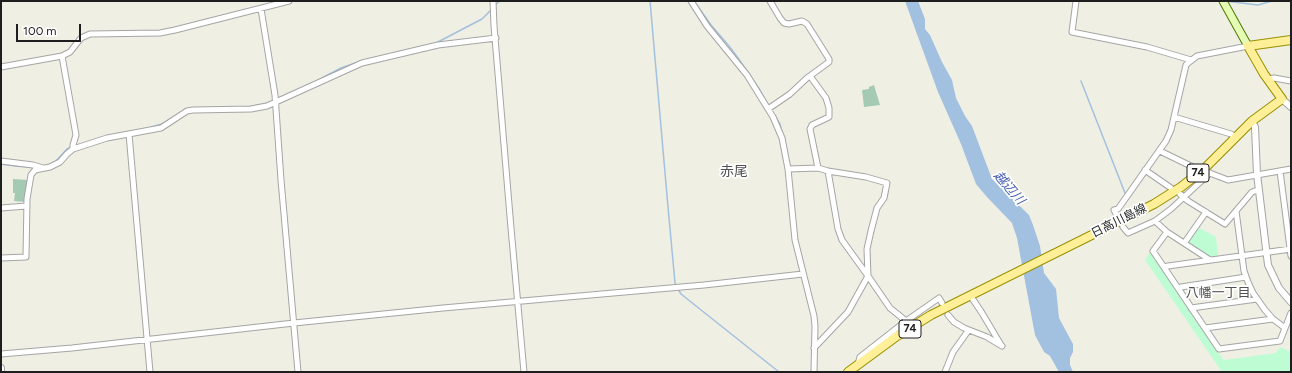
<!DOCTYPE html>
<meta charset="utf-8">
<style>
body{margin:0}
#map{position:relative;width:1292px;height:373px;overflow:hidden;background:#f0efe4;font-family:Figtree,sans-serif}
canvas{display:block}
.frame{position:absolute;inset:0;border:2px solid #1e1e1e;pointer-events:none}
.scale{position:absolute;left:16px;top:24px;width:65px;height:18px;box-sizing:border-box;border:2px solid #1e1e1e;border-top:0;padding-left:5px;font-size:12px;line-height:14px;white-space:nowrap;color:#1e1e1e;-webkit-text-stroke:3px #fff;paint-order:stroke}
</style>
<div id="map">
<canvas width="1292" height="373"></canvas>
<div class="frame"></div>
<div class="scale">100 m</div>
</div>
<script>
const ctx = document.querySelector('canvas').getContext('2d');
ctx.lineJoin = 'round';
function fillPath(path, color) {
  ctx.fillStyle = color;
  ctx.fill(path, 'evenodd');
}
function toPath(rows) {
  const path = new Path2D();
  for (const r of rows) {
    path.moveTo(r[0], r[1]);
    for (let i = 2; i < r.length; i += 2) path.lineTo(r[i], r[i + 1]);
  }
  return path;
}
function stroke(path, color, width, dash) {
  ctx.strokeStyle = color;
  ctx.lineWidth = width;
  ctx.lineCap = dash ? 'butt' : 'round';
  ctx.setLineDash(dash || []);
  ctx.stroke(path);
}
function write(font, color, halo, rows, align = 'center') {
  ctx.font = font + ' Figtree,"Noto Sans JP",sans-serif';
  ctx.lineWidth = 3.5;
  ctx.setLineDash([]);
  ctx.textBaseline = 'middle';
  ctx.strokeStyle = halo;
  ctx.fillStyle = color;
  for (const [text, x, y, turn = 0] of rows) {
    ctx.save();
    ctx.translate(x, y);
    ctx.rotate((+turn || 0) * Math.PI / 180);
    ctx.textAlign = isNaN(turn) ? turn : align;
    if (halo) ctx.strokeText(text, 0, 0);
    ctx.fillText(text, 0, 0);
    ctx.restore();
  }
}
const cemetery = toPath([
 [874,85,880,105,864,107,862,90,869,89,869,87],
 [13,179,28,180,25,202,14,201,15,193,13,193]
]);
const park = toPath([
 [1198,227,1216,237,1218,255,1217,257,1210,257,1189,243,1188,240],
 [1150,252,1216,350,1224,360,1276,353,1280,347,1291,352,1291,372,1222,372,1145,260]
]);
const water = toPath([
 [905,1,918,1,925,19,925,29,930,35,942,62,952,80,956,98,965,116,972,126,992,179,1029,215,1033,225,1040,246,1044,273,1056,289,1059,318,1073,344,1073,352,1070,358,1070,365,1073,372,1059,372,1050,356,1044,352,1035,335,1017,238,1012,223,987,197,976,184,961,144,938,92]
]);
const stream = toPath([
 [650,1,668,207,675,283,676,285],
 [694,1,711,25,729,46,738,58,760,90,768,105],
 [1225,1,1258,5,1272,1],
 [494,6,500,1],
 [436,43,482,19,492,9],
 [322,78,341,68,361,61,424,46],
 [1081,81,1125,193],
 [194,108,248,107,268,103],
 [775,116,780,124,789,162],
 [151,127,162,124,172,118],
 [115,134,133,131],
 [55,162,67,149,71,147],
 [1,164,15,166,29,167],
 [678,289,681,294,779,372]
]);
const minor = toPath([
 [493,1,494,26,511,228,524,372],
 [691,1,707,26,747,75,773,117,782,138,788,169,795,240,814,316,815,326,814,372],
 [1076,1,1072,32,1147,47,1191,60],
 [261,9,275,95,281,180,298,372],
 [62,56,76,135,73,145,73,149],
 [1,67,62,56,70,52,81,38,90,34,160,33,175,30,289,1],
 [810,76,826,98,829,108,829,117,812,125,810,129,818,168],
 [1268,79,1274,78,1291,81],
 [768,109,790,94,807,78,829,62,829,59,807,24,802,21,789,24,784,23,780,18,770,1],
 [1174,117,1231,134,1236,137],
 [129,134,150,372],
 [1160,151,1197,169],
 [1,161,33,165,43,168],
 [788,169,818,168,828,171,866,177,887,183,884,198,877,208,871,231,867,249,868,276,890,308,906,321],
 [1145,170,1171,188],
 [1280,171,1291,256],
 [1207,172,1228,180,1291,169],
 [1180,194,1188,201,1225,224,1252,192,1258,190],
 [1,208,27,206],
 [1236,211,1244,271,1248,282,1253,293,1265,310,1273,319,1285,328],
 [1117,216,1114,210,1118,209,1166,141,1171,130,1186,65,1188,63,1197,56,1248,46],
 [1155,221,1167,232,1210,260],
 [1123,227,1128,233,1155,221,1171,209,1210,173],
 [1167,232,1153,251,1219,349,1280,341,1291,313],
 [1185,242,1206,212],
 [1,258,26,257,27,199,31,175,35,170,50,167,60,162,67,154,73,149,107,138,161,128,187,111,193,110,251,109,267,106,362,63,438,45,496,38],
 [1164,267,1168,266,1291,249],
 [1178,288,1181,287,1246,277],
 [970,295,982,313,1001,345],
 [1191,308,1257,299],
 [948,315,954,322,964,328,987,337,1002,346],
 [1205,328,1273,319],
 [814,348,848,312,868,276,842,240,838,229,828,171],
 [1,354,72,348,294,323,443,308,704,285,803,274],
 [858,364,860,357,906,321,939,298,942,303],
 [945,372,953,352,968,331]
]);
const tertiary = toPath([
 [1282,99,1291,107],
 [1252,121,1255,127,1257,174,1268,265,1279,288,1291,302],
 [1,368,1,372]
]);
const secondary = toPath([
 [1223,1,1248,46]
]);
const primary = toPath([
 [848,372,897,336,931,315,1154,204,1181,187,1204,169,1252,121,1282,99,1264,74,1248,46,1291,40]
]);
const shields = [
 [1198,173,22],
 [910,329,22]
];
const shieldNames = [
 ["74",1198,173],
 ["74",910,329]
];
const streetNames = [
 ["日高川島線",1119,221,-27]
];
const waterNames = [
 ["越辺川",1009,188,49]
];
const neighbourhoodNames = [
 ["八幡一丁目",1218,293]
];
const quarterNames = [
 ["赤尾",734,172]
];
fillPath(cemetery, '#a4cab4');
fillPath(park, '#befcd4');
fillPath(water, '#a2c0df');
stroke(stream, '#a2c0df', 1.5);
stroke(minor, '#a5a5a5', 7);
stroke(tertiary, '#a5a5a5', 8);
stroke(secondary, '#4b7a00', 9);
stroke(primary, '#989000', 10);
stroke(minor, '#fff', 5);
stroke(tertiary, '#fff', 6);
stroke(secondary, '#e5fcb5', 7);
stroke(primary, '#ffef99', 8);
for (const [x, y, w] of shields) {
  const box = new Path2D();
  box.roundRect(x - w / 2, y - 9, w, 18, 3);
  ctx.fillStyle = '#fff';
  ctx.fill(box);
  stroke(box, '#1e1e1e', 1);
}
write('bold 11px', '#1e1e1e', null, shieldNames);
write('12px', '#1e1e1e', '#fff', streetNames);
write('italic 13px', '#465eb2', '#fff', waterNames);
write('13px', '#515151', '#fff', neighbourhoodNames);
write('14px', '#515151', '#fff', quarterNames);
</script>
